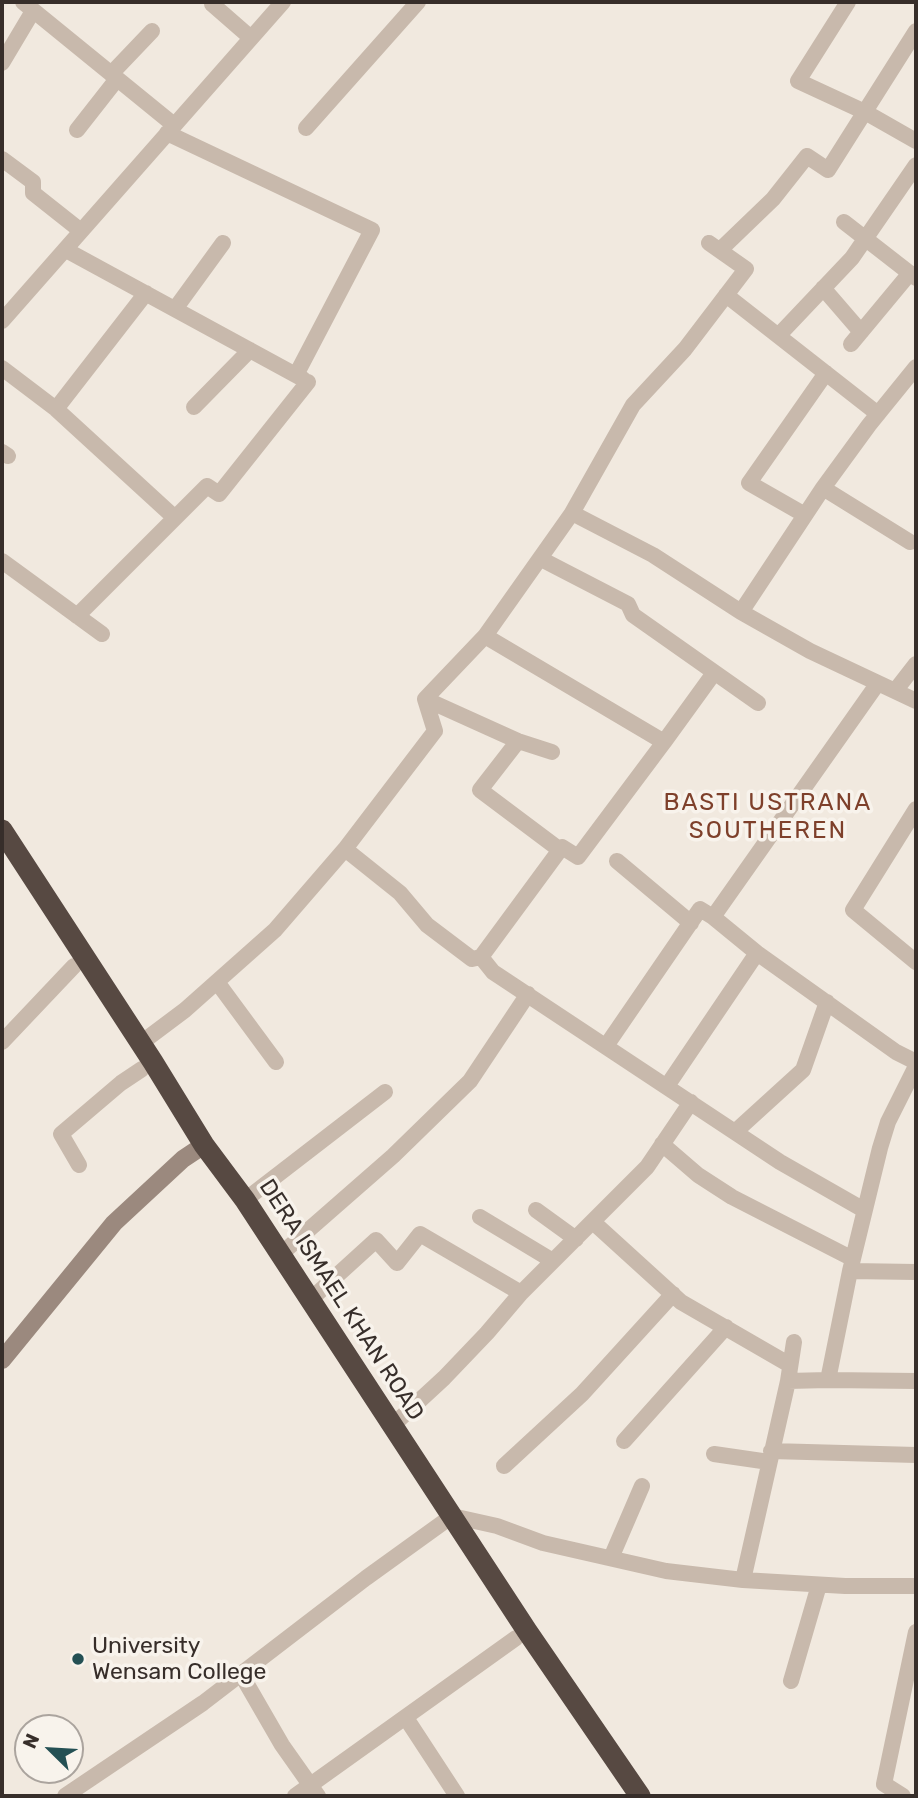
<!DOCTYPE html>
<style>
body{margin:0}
#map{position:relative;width:918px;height:1798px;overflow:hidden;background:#f1e9df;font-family:Rubik,sans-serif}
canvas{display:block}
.frame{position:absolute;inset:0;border:4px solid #372e2a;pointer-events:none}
.north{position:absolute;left:14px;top:1714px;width:70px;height:70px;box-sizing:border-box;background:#f8f3ec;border:2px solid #aba49e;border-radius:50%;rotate:294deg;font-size:19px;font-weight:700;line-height:28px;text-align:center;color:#372e2a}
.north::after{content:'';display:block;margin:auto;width:24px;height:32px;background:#245054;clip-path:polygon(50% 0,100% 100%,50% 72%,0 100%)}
</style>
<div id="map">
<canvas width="918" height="1798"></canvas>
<div class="frame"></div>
<div class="north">N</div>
</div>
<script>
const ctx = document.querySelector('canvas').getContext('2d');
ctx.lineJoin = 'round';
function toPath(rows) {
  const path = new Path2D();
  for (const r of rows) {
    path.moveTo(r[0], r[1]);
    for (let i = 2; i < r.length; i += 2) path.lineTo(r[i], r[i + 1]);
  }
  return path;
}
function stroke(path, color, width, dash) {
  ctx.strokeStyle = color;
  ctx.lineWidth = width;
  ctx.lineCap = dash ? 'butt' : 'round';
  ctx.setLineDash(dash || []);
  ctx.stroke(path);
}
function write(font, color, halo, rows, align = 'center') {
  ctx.font = font + ' Rubik,sans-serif';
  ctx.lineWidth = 7;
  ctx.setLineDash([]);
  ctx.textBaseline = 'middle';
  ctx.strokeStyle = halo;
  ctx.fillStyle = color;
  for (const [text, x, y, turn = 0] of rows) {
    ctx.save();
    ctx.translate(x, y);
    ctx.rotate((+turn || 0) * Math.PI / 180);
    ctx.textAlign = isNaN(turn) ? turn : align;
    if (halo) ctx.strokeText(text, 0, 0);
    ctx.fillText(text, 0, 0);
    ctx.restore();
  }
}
const street = toPath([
 [23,2,174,125],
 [214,2,212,4,251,38],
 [848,2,798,81,865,112,916,141],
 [2,63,33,11],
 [111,74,152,31],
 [306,128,418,2],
 [77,130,117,79],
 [167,133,372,230,296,375],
 [2,159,33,182,33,193,81,231],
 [844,222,916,278],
 [709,243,746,269,685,349,633,405,572,513,653,555,741,612,810,651,916,701],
 [66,250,303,379],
 [720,250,773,199,807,156,828,170,916,31],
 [823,288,861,332],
 [726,295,878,414],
 [175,309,223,243],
 [2,321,283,2],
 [779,335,852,258,916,165],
 [851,344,910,273],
 [2,368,56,409,175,518],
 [194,407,250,350],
 [56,409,146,293],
 [2,452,8,456],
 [823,488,910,542],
 [572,513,485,636,425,699,435,731,345,849,400,893,427,925,472,959,481,957,493,972,780,1162,864,1210],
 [805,515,749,483,826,373],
 [541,559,628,604,633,615,758,703],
 [2,561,102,634],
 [741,612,823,488,869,425,916,367],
 [77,616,207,486,219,494,308,382],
 [485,636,664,742,714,673],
 [895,691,916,664],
 [425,699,518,741,552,752],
 [518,741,480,790,560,850],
 [916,809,853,910,916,962],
 [617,861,691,923],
 [713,917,878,683],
 [481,957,562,847,578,857,664,742],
 [217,982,276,1062],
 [2,1042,74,966],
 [141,1043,185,1010,275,930,345,849],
 [606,1046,700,909,713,917,757,953,896,1052,916,1062],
 [916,1066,888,1122,880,1148,850,1271,828,1380,916,1381],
 [667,1086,757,953],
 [736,1131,803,1070,827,1002],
 [662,1144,698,1175,732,1197,853,1259],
 [79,1165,61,1134,121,1083,142,1069],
 [245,1200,385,1092],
 [536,1210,576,1239],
 [480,1217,553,1261],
 [593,1222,681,1302,790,1365],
 [281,1254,393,1156,470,1081,528,994],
 [850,1271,916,1272],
 [310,1300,376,1240,397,1263,420,1234,521,1293],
 [788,1381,828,1380],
 [393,1425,444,1378,487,1333,521,1293,647,1167,691,1102],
 [624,1441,726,1327],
 [771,1451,916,1455],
 [714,1454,769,1462],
 [504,1466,582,1394,673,1294],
 [611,1558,642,1486],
 [743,1580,788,1381,794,1342],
 [241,1674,282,1745,318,1796],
 [791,1681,819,1585],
 [406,1718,457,1796],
 [65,1796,203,1703,366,1578,452,1516,497,1526,543,1543,666,1571,743,1580,845,1586,916,1586],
 [295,1796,516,1638],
 [903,1796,884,1784,916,1632]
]);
const secondary = toPath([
 [2,1360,114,1223,183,1159,204,1145]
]);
const highway = toPath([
 [2,830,153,1062,204,1145,245,1200,527,1631,640,1796]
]);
const markers = [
 [78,1659,7,"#245054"]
];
const streetNames = [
 ["DERA ISMAEL KHAN ROAD",341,1300,57]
];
const poiNames = [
 ["University",92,1646],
 ["Wensam College",92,1672]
];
const neighbourhoodNames = [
 ["BASTI USTRANA",768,803],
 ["SOUTHEREN",768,831]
];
stroke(street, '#c8b9ac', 16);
stroke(secondary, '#9b897e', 18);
stroke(highway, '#574942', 21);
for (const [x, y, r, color] of markers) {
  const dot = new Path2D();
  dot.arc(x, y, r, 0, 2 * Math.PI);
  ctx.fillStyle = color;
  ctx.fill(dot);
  stroke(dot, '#f8f3ec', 2.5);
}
write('23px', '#372e2a', '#f8f3ec', streetNames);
write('23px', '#372e2a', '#f8f3ec', poiNames, 'left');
ctx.letterSpacing = '2px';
write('24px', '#7e402b', '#f8f3ec', neighbourhoodNames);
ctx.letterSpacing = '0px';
</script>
